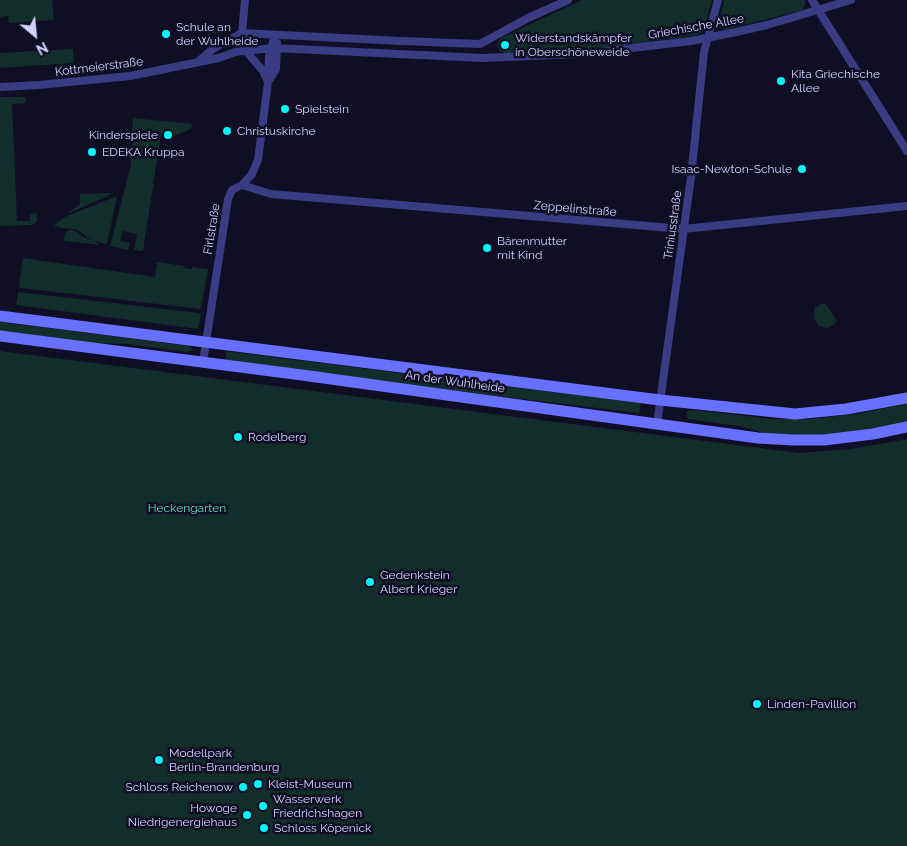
<!DOCTYPE html>
<meta charset="utf-8">
<style>
body{margin:0}
#map{position:relative;width:907px;height:846px;overflow:hidden;background:#100e24;font-family:Raleway,sans-serif}
canvas{display:block}
.north{position:absolute;left:10px;top:10px;width:50px;height:50px;-webkit-text-stroke:4px #100e24;paint-order:stroke;rotate:152deg;font-size:14px;font-weight:700;line-height:20px;text-align:center;color:#d3d1ff}
.north::after{content:'';display:block;margin:auto;width:18px;height:22px;background:#d3d1ff;clip-path:polygon(50% 0,100% 100%,50% 72%,0 100%)}
</style>
<div id="map">
<canvas width="907" height="846"></canvas>
<div class="north">N</div>
</div>
<script>
const ctx = document.querySelector('canvas').getContext('2d');
ctx.lineJoin = 'round';
function fillPath(path, color) {
  ctx.fillStyle = color;
  ctx.fill(path, 'evenodd');
}
function toPath(rows) {
  const path = new Path2D();
  for (const r of rows) {
    path.moveTo(r[0], r[1]);
    for (let i = 2; i < r.length; i += 2) path.lineTo(r[i], r[i + 1]);
  }
  return path;
}
function stroke(path, color, width, dash) {
  ctx.strokeStyle = color;
  ctx.lineWidth = width;
  ctx.lineCap = dash ? 'butt' : 'round';
  ctx.setLineDash(dash || []);
  ctx.stroke(path);
}
function write(font, color, halo, rows, align = 'center') {
  ctx.font = font + ' Raleway,sans-serif';
  ctx.lineWidth = 5;
  ctx.setLineDash([]);
  ctx.textBaseline = 'middle';
  ctx.strokeStyle = halo;
  ctx.fillStyle = color;
  for (const [text, x, y, turn = 0] of rows) {
    ctx.save();
    ctx.translate(x, y);
    ctx.rotate((+turn || 0) * Math.PI / 180);
    ctx.textAlign = isNaN(turn) ? turn : align;
    if (halo) ctx.strokeText(text, 0, 0);
    ctx.fillText(text, 0, 0);
    ctx.restore();
  }
}
const green = toPath([
 [0,0,52,0,54,20,9,23,8,16,0,17],
 [582,0,712,0,704,29,697,35,609,47,551,52,504,53,499,50,497,45,501,38],
 [724,0,804,0,806,2,803,10,724,30,718,25],
 [73,49,74,63,0,68,0,53],
 [0,97,25,97,26,103,12,104,17,221,30,221,30,214,37,213,37,220,34,224,31,225,0,226],
 [133,118,192,124,191,129,174,136,161,134,143,251,134,250,137,234,123,231,120,241,130,243,128,250,110,246,131,165],
 [114,193,67,214,80,204,80,194],
 [117,196,107,244,94,241,100,245,64,241,64,237,66,232,70,230,75,231,85,238,91,240,78,230,68,228,61,228,54,225,65,217],
 [23,258,155,277,157,262,184,266,184,268,192,269,192,267,208,269,201,309,21,288,19,287],
 [18,292,199,313,201,314,198,329,16,305],
 [821,304,826,304,837,321,835,324,827,328,818,325,814,317,815,308],
 [0,322,189,346,193,349,187,352,128,344,86,343,0,332],
 [0,351,799,453,851,449,907,439,907,846,0,846],
 [226,351,414,375,641,403,639,413,482,394,225,361],
 [907,404,907,423,822,436,767,434,739,426,688,419,686,413,688,411,694,410,773,419,810,419,856,414]
]);
const minor = toPath([
 [245,0,242,33,245,50,263,71,267,80],
 [812,0,907,151],
 [200,60,214,48,242,33,402,41,480,44,528,18,568,0],
 [269,80,276,69,277,43],
 [0,87,39,85,130,76,219,58,235,52,273,48,482,58,581,54,691,41,736,32,767,25,851,0],
 [242,185,271,194,683,229,907,206],
 [203,362,228,199,232,190,242,185,252,174,258,160,268,82,269,56,275,35],
 [657,424,691,177,704,52,718,0]
]);
const secondary = toPath([
 [0,316,660,400,795,414,846,409,907,398],
 [0,336,302,375,758,438,793,440,824,440,873,434,907,427]
]);
const markers = [
 [166,34,5,"#00f7fc"],
 [505,45,5,"#00f7fc"],
 [781,81,5,"#00f7fc"],
 [285,109,5,"#00f7fc"],
 [227,131,5,"#00f7fc"],
 [168,135,5,"#00f7fc"],
 [92,152,5,"#00f7fc"],
 [802,169,5,"#00f7fc"],
 [487,248,5,"#00f7fc"],
 [238,437,5,"#00f7fc"],
 [370,582,5,"#00f7fc"],
 [757,704,5,"#00f7fc"],
 [159,760,5,"#00f7fc"],
 [258,784,5,"#00f7fc"],
 [243,787,5,"#00f7fc"],
 [263,806,5,"#00f7fc"],
 [247,815,5,"#00f7fc"],
 [264,828,5,"#00f7fc"]
];
const poiNames = [
 ["Schule an",176,27],
 ["der Wuhlheide",176,41],
 ["Widerstandskämpfer",515,38],
 ["in Oberschöneweide",515,52],
 ["Kita Griechische",791,74],
 ["Allee",791,88],
 ["Spielstein",295,109],
 ["Christuskirche",237,131],
 ["Kinderspiele",158,135,"right"],
 ["EDEKA Kruppa",102,152],
 ["Isaac-Newton-Schule",792,169,"right"],
 ["Bärenmutter",497,241],
 ["mit Kind",497,255],
 ["Rodelberg",248,437],
 ["Gedenkstein",380,575],
 ["Albert Krieger",380,589],
 ["Linden-Pavillion",767,704],
 ["Modellpark",169,753],
 ["Berlin-Brandenburg",169,767],
 ["Kleist-Museum",268,784],
 ["Schloss Reichenow",233,787,"right"],
 ["Wasserwerk",273,799],
 ["Friedrichshagen",273,813],
 ["Howoge",237,808,"right"],
 ["Niedrigenergiehaus",237,822,"right"],
 ["Schloss Köpenick",274,828]
];
const streetNames = [
 ["Griechische Allee",696,27,-10],
 ["Kottmeierstraße",99,67,-7],
 ["Zeppelinstraße",575,209,5],
 ["Triniusstraße",673,225,-82],
 ["Firlstraße",212,229,-81],
 ["An der Wuhlheide",455,382,8]
];
const parkNames = [
 ["Heckengarten",187,508]
];
fillPath(green, '#112e2b');
stroke(minor, '#393c83', 8);
stroke(secondary, '#6870ff', 11);
for (const [x, y, r, color] of markers) {
  const dot = new Path2D();
  dot.arc(x, y, r, 0, 2 * Math.PI);
  ctx.fillStyle = color;
  ctx.fill(dot);
  stroke(dot, '#100e24', 2);
}
write('12px', '#d3d1ff', '#100e24', poiNames, 'left');
write('12px', '#d3d1ff', '#100e24', streetNames);
write('12px', '#5ce0b5', '#100e24', parkNames);
</script>
